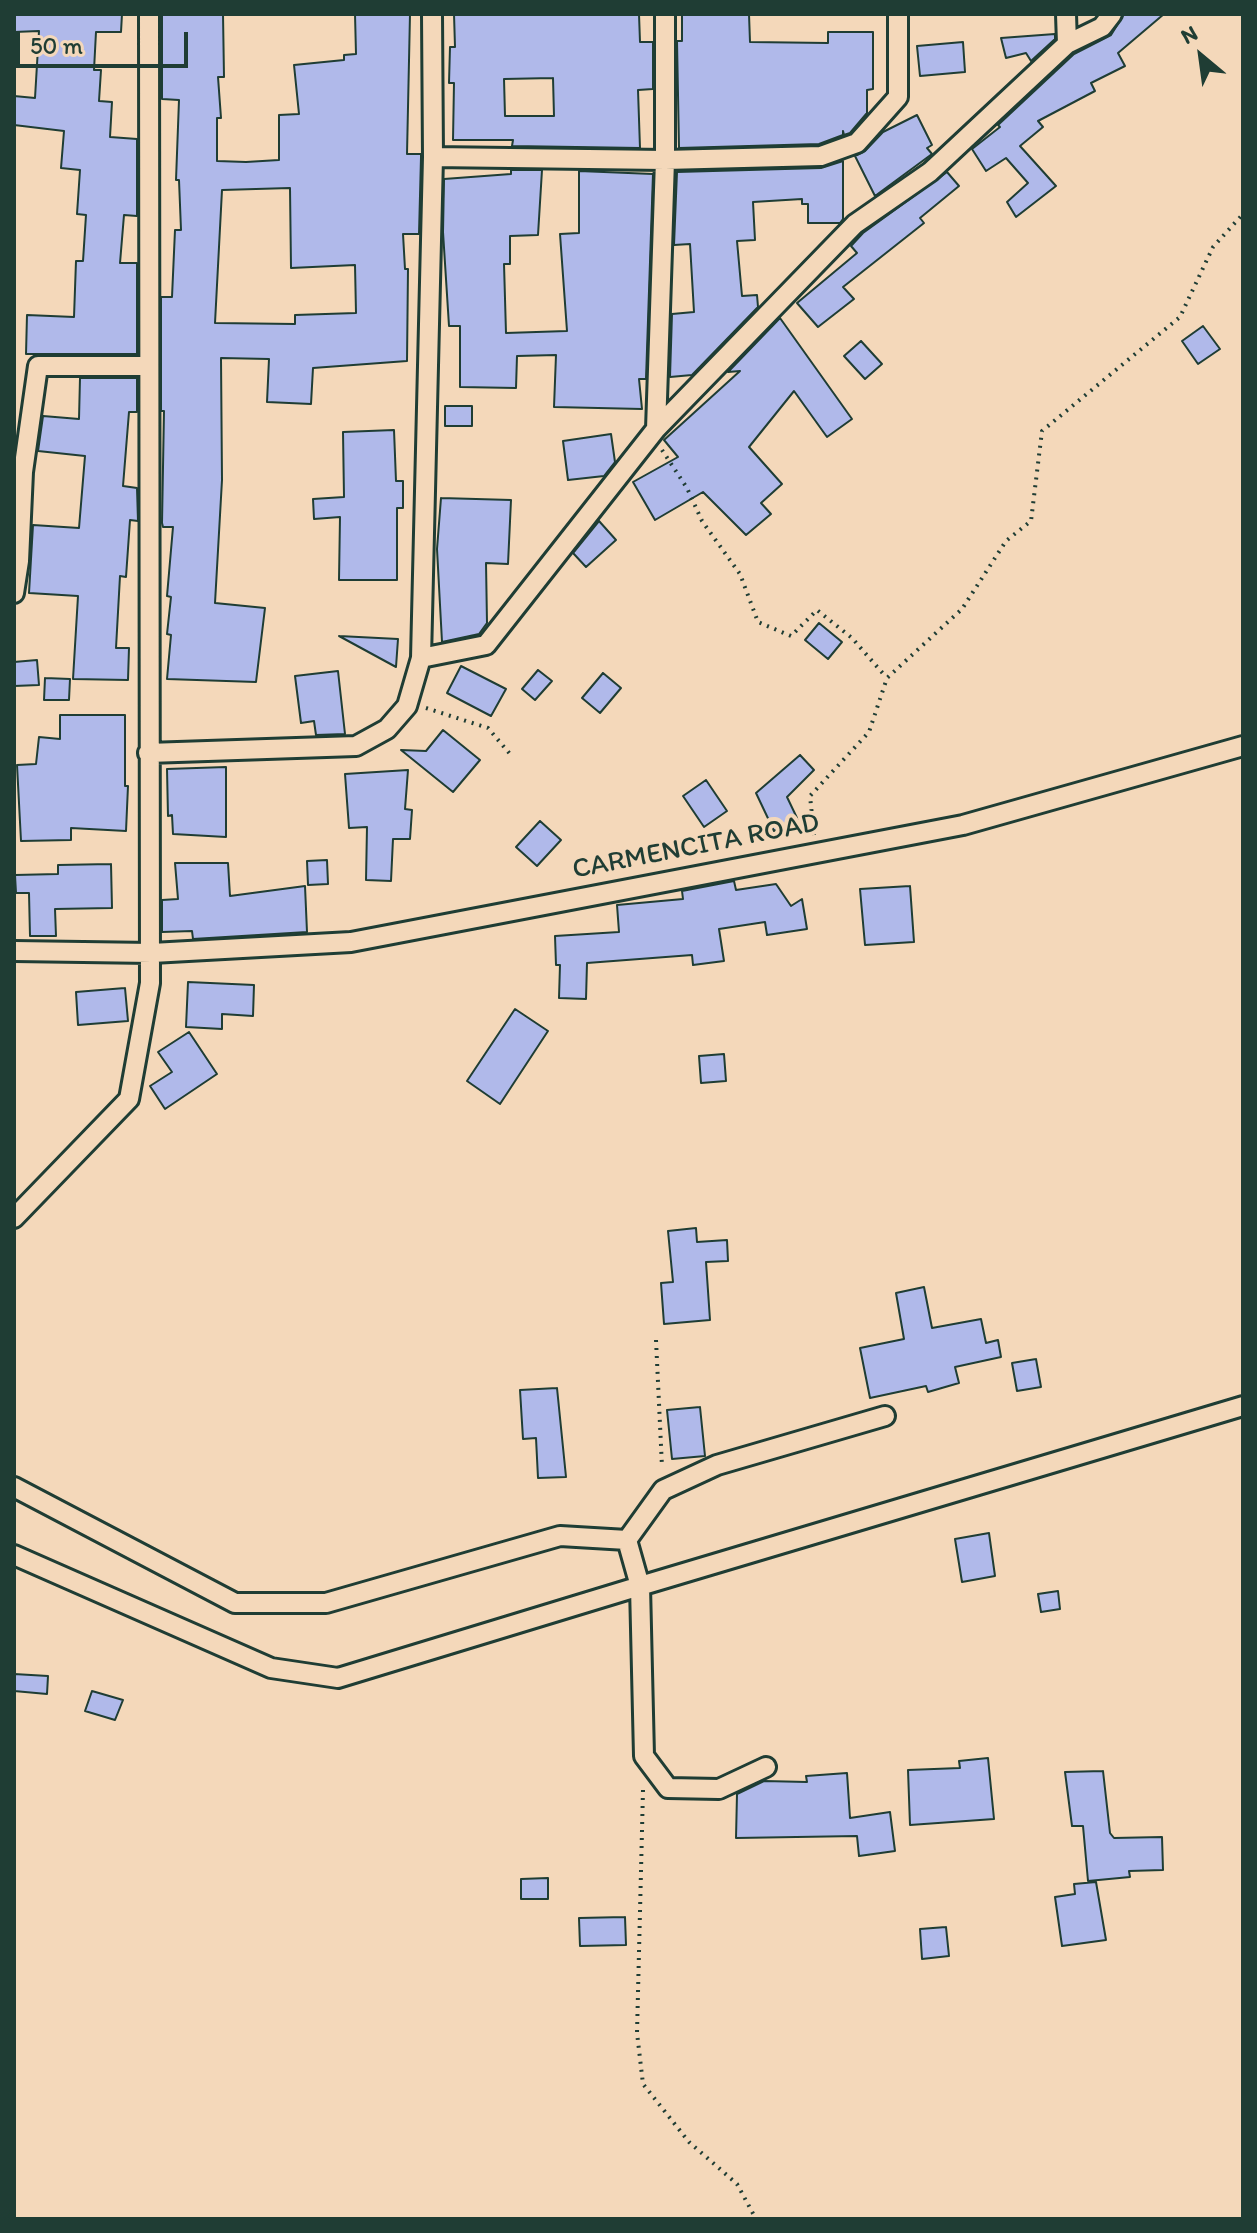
<!DOCTYPE html>
<style>
body{margin:0}
#map{position:relative;width:1257px;height:2233px;overflow:hidden;background:#f4d8ba;font-family:Itim,sans-serif}
canvas{display:block}
.frame{position:absolute;inset:0;border:16px solid #1f3d34;pointer-events:none}
.north{position:absolute;left:1161px;top:16px;width:80px;height:80px;-webkit-text-stroke:6px #f4d8ba;paint-order:stroke;rotate:331deg;font-size:22px;font-weight:700;line-height:32px;text-align:center;color:#1f3d34}
.north::after{content:'';display:block;margin:auto;width:28px;height:36px;background:#1f3d34;clip-path:polygon(50% 0,100% 100%,50% 72%,0 100%)}
.scale{position:absolute;left:16px;top:32px;width:172px;height:36px;box-sizing:border-box;border:4px solid #1f3d34;border-top:0;padding-left:10px;font-size:24px;line-height:28px;white-space:nowrap;color:#1f3d34;-webkit-text-stroke:6px #f4d8ba;paint-order:stroke}
</style>
<div id="map">
<canvas width="1257" height="2233"></canvas>
<div class="frame"></div>
<div class="north">N</div>
<div class="scale">50 m</div>
</div>
<script>
const ctx = document.querySelector('canvas').getContext('2d');
ctx.lineJoin = 'round';
function fillPath(path, color) {
  ctx.fillStyle = color;
  ctx.fill(path, 'evenodd');
}
function toPath(rows) {
  const path = new Path2D();
  for (const r of rows) {
    path.moveTo(r[0], r[1]);
    for (let i = 2; i < r.length; i += 2) path.lineTo(r[i], r[i + 1]);
  }
  return path;
}
function stroke(path, color, width, dash) {
  ctx.strokeStyle = color;
  ctx.lineWidth = width;
  ctx.lineCap = dash ? 'butt' : 'round';
  ctx.setLineDash(dash || []);
  ctx.stroke(path);
}
function write(font, color, halo, rows, align = 'center') {
  ctx.font = font + ' Itim,sans-serif';
  ctx.lineWidth = 8;
  ctx.setLineDash([]);
  ctx.textBaseline = 'middle';
  ctx.strokeStyle = halo;
  ctx.fillStyle = color;
  for (const [text, x, y, turn = 0] of rows) {
    ctx.save();
    ctx.translate(x, y);
    ctx.rotate((+turn || 0) * Math.PI / 180);
    ctx.textAlign = isNaN(turn) ? turn : align;
    if (halo) ctx.strokeText(text, 0, 0);
    ctx.fillText(text, 0, 0);
    ctx.restore();
  }
}
const building = toPath([
 [122,14,121,32,96,32,94,70,101,70,99,101,112,102,110,137,137,139,137,216,124,215,120,263,137,263,137,354,26,354,27,315,74,317,76,261,83,261,86,215,77,214,80,170,61,168,64,131,14,125,14,96,35,98,39,31,14,32,14,15,122,14],
 [162,14,223,14,224,77,218,77,221,118,217,118,217,161,246,162,279,160,279,115,299,114,294,65,344,60,344,55,356,54,355,14,410,14,407,154,421,154,421,157,419,234,403,234,405,269,408,269,407,361,313,368,311,404,267,402,269,359,221,358,222,480,215,603,265,608,256,682,167,679,171,635,167,634,171,597,167,596,173,527,163,527,162,523,164,411,161,411,161,297,172,297,175,230,181,230,179,180,176,180,179,100,162,99,162,14],
 [290,188,291,268,355,265,356,313,295,315,295,324,215,323,222,190,290,188],
 [454,14,639,14,640,42,653,42,653,89,638,90,640,148,512,146,513,140,453,140,454,83,449,83,450,47,455,47,454,14],
 [553,78,554,116,505,116,504,79,553,78],
 [682,14,749,14,750,42,828,43,828,32,873,32,873,89,867,90,867,113,850,133,844,135,843,131,843,135,819,144,679,148,677,41,682,41,682,14],
 [1124,14,1164,14,1118,53,1125,66,1091,83,1095,91,1038,121,1043,127,1020,146,1056,186,1016,217,1007,202,1028,183,1006,158,986,171,972,149,1000,127,998,125,1074,54,1111,35,1124,14],
 [1055,34,1055,39,1031,61,1026,53,1006,58,1001,38,1055,34],
 [963,42,965,72,920,76,917,46,963,42],
 [917,115,932,145,927,148,932,154,875,196,855,156,865,151,883,132,917,115],
 [843,161,843,219,840,223,808,223,808,204,802,204,802,199,753,202,755,240,737,241,742,296,757,295,758,307,692,375,670,377,672,314,694,312,690,244,674,245,677,172,821,168,843,161],
 [511,170,542,170,538,235,510,236,510,264,504,264,506,333,567,331,560,234,579,233,579,171,653,174,646,379,639,379,642,409,554,407,556,355,517,356,516,388,460,387,460,326,449,326,443,232,444,179,511,174,511,170],
 [947,172,959,186,920,218,924,223,843,287,854,299,818,327,797,303,857,253,851,246,863,233,947,172],
 [780,318,852,419,827,437,794,391,749,447,782,484,761,503,771,514,746,535,703,492,655,520,633,482,678,457,664,440,740,371,728,372,780,318],
 [1203,326,1220,349,1198,364,1182,341,1203,326],
 [861,341,882,364,865,379,844,356,861,341],
 [80,378,137,378,137,412,129,412,123,486,137,488,138,521,130,520,126,577,120,576,116,648,129,648,128,680,73,679,78,596,29,593,33,525,79,528,85,456,38,451,43,416,79,419,80,378],
 [445,406,472,406,472,426,445,426,445,406],
 [394,430,396,481,403,481,403,508,397,508,397,580,339,580,340,517,314,519,313,499,344,497,343,432,394,430],
 [611,434,615,462,604,476,568,480,563,441,611,434],
 [441,498,511,500,508,564,486,563,487,623,479,634,442,642,437,549,441,498],
 [599,521,616,540,586,567,573,553,599,521],
 [819,623,842,642,828,659,805,640,819,623],
 [339,636,398,639,396,667,339,636],
 [37,660,39,685,14,686,14,662,37,660],
 [461,666,506,689,491,716,447,693,461,666],
 [538,670,552,681,535,700,522,689,538,670],
 [338,671,345,734,316,735,314,721,301,723,295,676,338,671],
 [603,673,621,688,600,713,582,698,603,673],
 [45,678,70,679,69,700,44,700,45,678],
 [60,715,125,715,125,786,128,786,126,831,71,828,71,840,21,841,17,765,36,764,39,737,60,739,60,715],
 [443,730,480,760,453,792,401,750,426,751,443,730],
 [800,755,814,770,787,797,798,820,774,831,756,793,800,755],
 [226,767,226,837,173,834,172,815,168,816,167,769,226,767],
 [408,770,405,809,412,810,410,839,393,839,391,881,366,880,367,827,349,828,345,774,408,770],
 [706,780,727,811,704,827,683,796,706,780],
 [540,821,561,840,537,866,516,847,540,821],
 [327,860,328,884,308,885,307,861,327,860],
 [175,863,228,863,230,896,305,886,307,932,193,939,192,931,162,932,162,900,178,899,175,863],
 [111,864,112,908,55,909,56,936,30,936,29,893,16,893,15,875,58,874,58,865,111,864],
 [734,881,736,890,776,884,791,906,802,899,807,929,767,935,765,922,719,929,724,961,693,965,692,955,587,963,586,999,559,998,560,965,556,965,555,936,619,932,617,905,683,899,682,891,734,881],
 [910,886,914,942,865,945,860,889,910,886],
 [188,982,254,985,253,1016,222,1014,222,1029,186,1027,188,982],
 [125,988,128,1021,78,1025,76,992,125,988],
 [515,1009,548,1031,500,1104,467,1081,515,1009],
 [189,1032,217,1074,165,1109,150,1086,172,1072,158,1052,189,1032],
 [724,1054,726,1081,701,1083,699,1056,724,1054],
 [696,1228,697,1242,727,1240,728,1261,706,1262,710,1320,664,1324,661,1283,673,1282,668,1231,696,1228],
 [924,1287,932,1328,981,1319,986,1343,998,1340,1001,1357,955,1367,959,1383,928,1392,926,1386,870,1398,860,1348,904,1339,896,1293,924,1287],
 [1036,1359,1041,1387,1017,1391,1012,1363,1036,1359],
 [557,1388,566,1477,538,1478,536,1438,523,1439,520,1390,557,1388],
 [700,1407,705,1456,672,1459,667,1410,700,1407],
 [989,1533,995,1576,962,1582,955,1539,989,1533],
 [1058,1591,1060,1609,1041,1612,1038,1594,1058,1591],
 [14,1674,48,1676,47,1694,14,1691,14,1674],
 [92,1691,123,1700,115,1720,85,1711,92,1691],
 [988,1758,994,1819,910,1825,908,1770,960,1768,959,1761,988,1758],
 [1103,1771,1110,1833,1114,1838,1162,1837,1163,1870,1129,1871,1130,1877,1088,1881,1083,1826,1072,1826,1065,1772,1103,1771],
 [847,1773,850,1818,890,1812,895,1851,859,1856,857,1836,736,1838,737,1794,764,1781,807,1782,806,1776,847,1773],
 [548,1878,548,1899,521,1899,521,1879,548,1878],
 [1096,1882,1106,1940,1062,1946,1055,1897,1075,1894,1074,1884,1096,1882],
 [625,1917,626,1945,580,1946,579,1918,625,1917],
 [946,1927,949,1956,922,1959,920,1929,946,1927]
]);
const path = toPath([
 [662,450,687,488,702,521,740,574,758,622,791,636,817,610,852,638,886,677],
 [426,708,488,728,510,754],
 [814,835,810,796,869,732,887,678,962,609,1006,541,1031,521,1042,431,1180,317,1213,247,1243,214],
 [656,1340,662,1467],
 [643,1790,637,2033,643,2084,689,2142,737,2184,756,2219]
]);
const minor = toPath([
 [1066,14,1067,44],
 [433,157,665,160,821,156,857,143,898,97,898,14],
 [656,429,665,160,665,14],
 [14,593,19,561,23,472,38,366,148,366],
 [421,658,486,645,656,429,855,224,930,172,1067,44,1102,27,1112,14],
 [148,753,356,746,387,729,407,706,421,658,433,157,432,14],
 [14,951,152,953,351,942,963,825,1243,746],
 [14,1218,129,1099,150,983,149,14],
 [14,1487,235,1603,326,1603,560,1536,627,1540,640,1586,1243,1406],
 [627,1540,663,1490,717,1465,885,1416],
 [14,1555,271,1668,338,1678,640,1586,644,1756,668,1788,719,1789,766,1767]
]);
const streetNames = [
 ["CARMENCITA ROAD",696,847,-11]
];
fillPath(building, '#b0b9ea');
stroke(building, '#1f3d34', 2);
stroke(minor, '#1f3d34', 24);
stroke(path, '#1f3d34', 4, [2, 6]);
stroke(minor, '#f4d8ba', 18);
write('28px', '#1f3d34', '#f4d8ba', streetNames);
</script>
